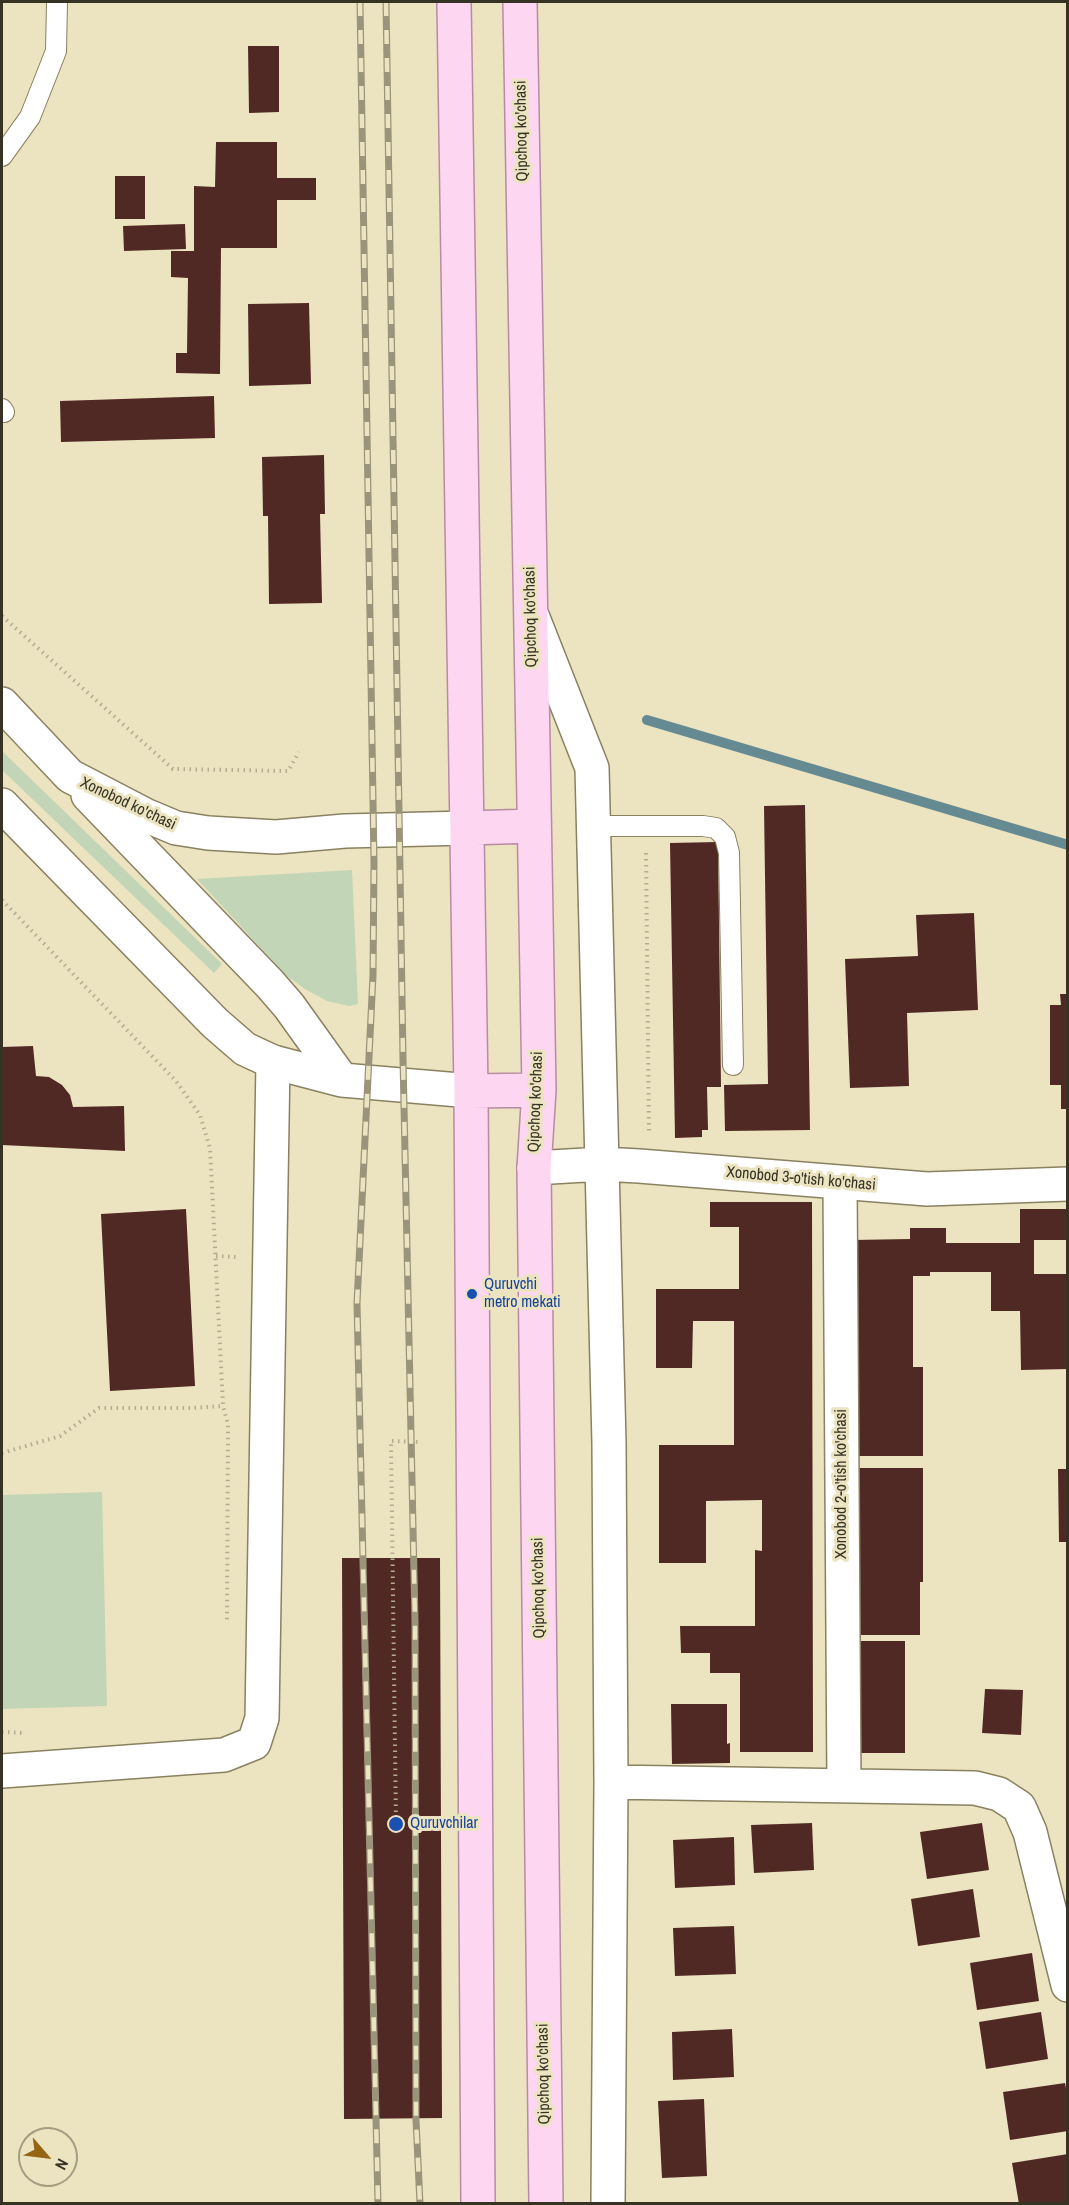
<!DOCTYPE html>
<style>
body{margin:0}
#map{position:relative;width:1069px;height:2205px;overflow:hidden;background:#ece3c0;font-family:"Archivo Narrow",sans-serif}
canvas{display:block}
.frame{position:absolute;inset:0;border:3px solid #363325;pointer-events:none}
.north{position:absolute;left:18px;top:2127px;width:60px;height:60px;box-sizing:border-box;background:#ece3c0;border:2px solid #a39d82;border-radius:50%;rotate:118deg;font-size:16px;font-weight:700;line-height:24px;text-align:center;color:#363325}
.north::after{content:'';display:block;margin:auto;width:21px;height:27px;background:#946613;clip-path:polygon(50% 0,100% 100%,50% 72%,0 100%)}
</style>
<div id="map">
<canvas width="1069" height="2205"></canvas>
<div class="frame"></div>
<div class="north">N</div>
</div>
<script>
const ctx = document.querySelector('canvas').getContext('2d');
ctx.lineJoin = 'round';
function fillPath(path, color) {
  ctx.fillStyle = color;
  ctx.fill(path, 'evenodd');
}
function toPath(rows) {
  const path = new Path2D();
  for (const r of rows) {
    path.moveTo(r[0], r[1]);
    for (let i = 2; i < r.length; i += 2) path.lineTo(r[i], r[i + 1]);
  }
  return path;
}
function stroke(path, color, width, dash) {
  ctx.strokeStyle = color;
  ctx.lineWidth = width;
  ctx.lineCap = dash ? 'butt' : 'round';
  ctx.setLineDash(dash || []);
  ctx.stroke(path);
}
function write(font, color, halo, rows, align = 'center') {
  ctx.font = font + ' "Archivo Narrow",sans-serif';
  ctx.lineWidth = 6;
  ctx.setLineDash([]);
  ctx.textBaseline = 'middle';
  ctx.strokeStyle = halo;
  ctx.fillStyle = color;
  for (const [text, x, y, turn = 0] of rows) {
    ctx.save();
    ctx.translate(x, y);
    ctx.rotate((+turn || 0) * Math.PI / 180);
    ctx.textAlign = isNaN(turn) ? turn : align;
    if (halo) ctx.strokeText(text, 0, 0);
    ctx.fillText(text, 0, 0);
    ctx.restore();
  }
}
const green = toPath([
 [2,751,222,964,214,973,2,770],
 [352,870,358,1004,349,1006,327,1001,305,989,287,976,197,879],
 [102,1492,107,1706,2,1709,2,1495]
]);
const stream = toPath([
 [647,720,1068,845]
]);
const building = toPath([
 [248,46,279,46,279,112,249,113],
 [216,142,277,142,277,178,316,178,316,200,277,200,277,248,221,248,220,374,176,373,176,353,187,353,188,278,171,277,171,251,194,251,194,186,215,187],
 [115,176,145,176,145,219,115,219],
 [185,224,186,249,124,251,123,226],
 [309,303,311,384,249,386,248,304],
 [214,396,215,438,61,442,60,401],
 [324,455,325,514,320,514,322,603,269,604,268,516,263,516,262,457],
 [805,805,810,1130,725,1131,724,1085,768,1084,764,806],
 [718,842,721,1087,707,1087,708,1130,702,1130,702,1137,675,1138,670,843],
 [974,913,978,1010,907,1013,909,1086,850,1088,845,959,918,956,916,915],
 [1060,994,1068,994,1068,1109,1061,1109,1061,1085,1050,1085,1050,1005,1061,1005],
 [33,1046,36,1076,49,1077,62,1085,70,1095,73,1107,124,1106,125,1151,2,1145,2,1047],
 [710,1202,812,1202,813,1752,740,1752,740,1673,710,1673,710,1653,681,1653,680,1626,755,1626,755,1550,762,1551,762,1500,706,1501,706,1563,659,1563,659,1445,734,1445,734,1321,693,1321,692,1368,656,1368,656,1289,739,1289,739,1227,710,1227],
 [186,1209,195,1386,110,1391,101,1214],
 [1020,1209,1068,1209,1068,1240,1034,1240,1034,1274,1068,1274,1068,1369,1021,1370,1020,1311,991,1311,991,1272,930,1272,930,1276,913,1276,913,1367,923,1367,923,1456,854,1456,853,1240,910,1239,910,1228,946,1228,946,1243,1020,1243],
 [858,1468,923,1468,923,1582,920,1582,920,1635,859,1635],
 [1058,1469,1068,1469,1068,1542,1059,1542],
 [342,1558,440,1558,442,2118,344,2119],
 [859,1641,905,1641,905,1753,859,1753],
 [985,1689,1023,1690,1021,1735,982,1733],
 [671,1704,727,1704,727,1744,730,1743,730,1763,672,1764],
 [812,1823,814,1870,754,1873,751,1825],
 [982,1823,989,1870,927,1879,920,1832],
 [734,1837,735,1885,675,1888,673,1840],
 [973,1889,980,1937,918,1946,911,1899],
 [734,1926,736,1974,675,1976,673,1928],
 [1032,1953,1039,2001,977,2010,970,1963],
 [1041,2012,1048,2059,986,2069,979,2022],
 [732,2029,734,2077,673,2080,672,2032],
 [1065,2083,1068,2099,1068,2131,1010,2140,1003,2092],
 [704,2099,707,2176,662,2178,658,2101],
 [1068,2154,1068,2203,1019,2204,1012,2163]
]);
const path = toPath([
 [2,616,173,769,288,771,299,752],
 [646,853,649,1134],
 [2,900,176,1081,200,1115,210,1148,223,1406,228,1424,227,1620],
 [216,1256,236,1257],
 [2,1453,60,1436,99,1408,191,1408,223,1406],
 [2,1732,24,1733],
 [396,1824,391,1441,421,1442]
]);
const service = toPath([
 [2,156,30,117,56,51,57,2],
 [2,409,4,412],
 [594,826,703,826,716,828,725,837,729,853,733,1065]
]);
const minor = toPath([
 [533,618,592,768,609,1443,611,1782,608,2204],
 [534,1168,602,1164,639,1166,927,1189,1068,1184],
 [840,1182,844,1786],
 [2,1771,224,1755,254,1743,262,1718,273,1062],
 [611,1782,975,1788,999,1794,1019,1807,1030,1832,1068,1985]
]);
const tertiary = toPath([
 [2,704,70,776,145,815,176,828,208,833,276,837,345,831,467,828],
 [88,795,270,984,289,1006,342,1080],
 [2,805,215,1023,245,1049,273,1062,342,1080,471,1091]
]);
const primary = toPath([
 [454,2,471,1091,478,2204],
 [520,2,539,1090,534,1168,546,2204],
 [467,828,534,826],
 [471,1091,539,1090]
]);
const rail = toPath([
 [360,2,374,862,373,975,357,1303,378,2204],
 [386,2,403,1059,415,1621,416,2120,420,2204]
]);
const markers = [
 [472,1294,6,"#1a4fb4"],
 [396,1824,8,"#1a4fb4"]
];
const streetNames = [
 ["Qipchoq ko'chasi",522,131,-91],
 ["Qipchoq ko'chasi",531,617,-91],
 ["Xonobod ko'chasi",128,804,25],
 ["Qipchoq ko'chasi",536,1102,-88],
 ["Xonobod 3-o'tish ko'chasi",801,1179,5],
 ["Xonobod 2-o'tish ko'chasi",842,1484,-90],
 ["Qipchoq ko'chasi",539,1588,-91],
 ["Qipchoq ko'chasi",544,2074,-91]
];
const transitNames = [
 ["Quruvchi",484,1285],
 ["metro mekati",484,1303],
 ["Quruvchilar",410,1824]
];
fillPath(green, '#c2d5b7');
stroke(stream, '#658a91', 10);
fillPath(building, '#512924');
stroke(service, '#8a8161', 22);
stroke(minor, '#8a8161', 36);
stroke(tertiary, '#8a8161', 36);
stroke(primary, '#b68ca4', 36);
stroke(path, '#b3ac8f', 4, [1.5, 4.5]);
stroke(service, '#fff', 20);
stroke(minor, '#fff', 33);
stroke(tertiary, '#fff', 33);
stroke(primary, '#fdd7f1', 33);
stroke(rail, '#9a947a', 7);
stroke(rail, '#ece3c0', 4.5, [14]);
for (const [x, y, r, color] of markers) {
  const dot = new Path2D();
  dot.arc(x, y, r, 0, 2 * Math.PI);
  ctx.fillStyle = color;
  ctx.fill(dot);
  stroke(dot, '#ece3c0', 2);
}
write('16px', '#363325', '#ece3c0', streetNames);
write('16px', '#164399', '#ece3c0', transitNames, 'left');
</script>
